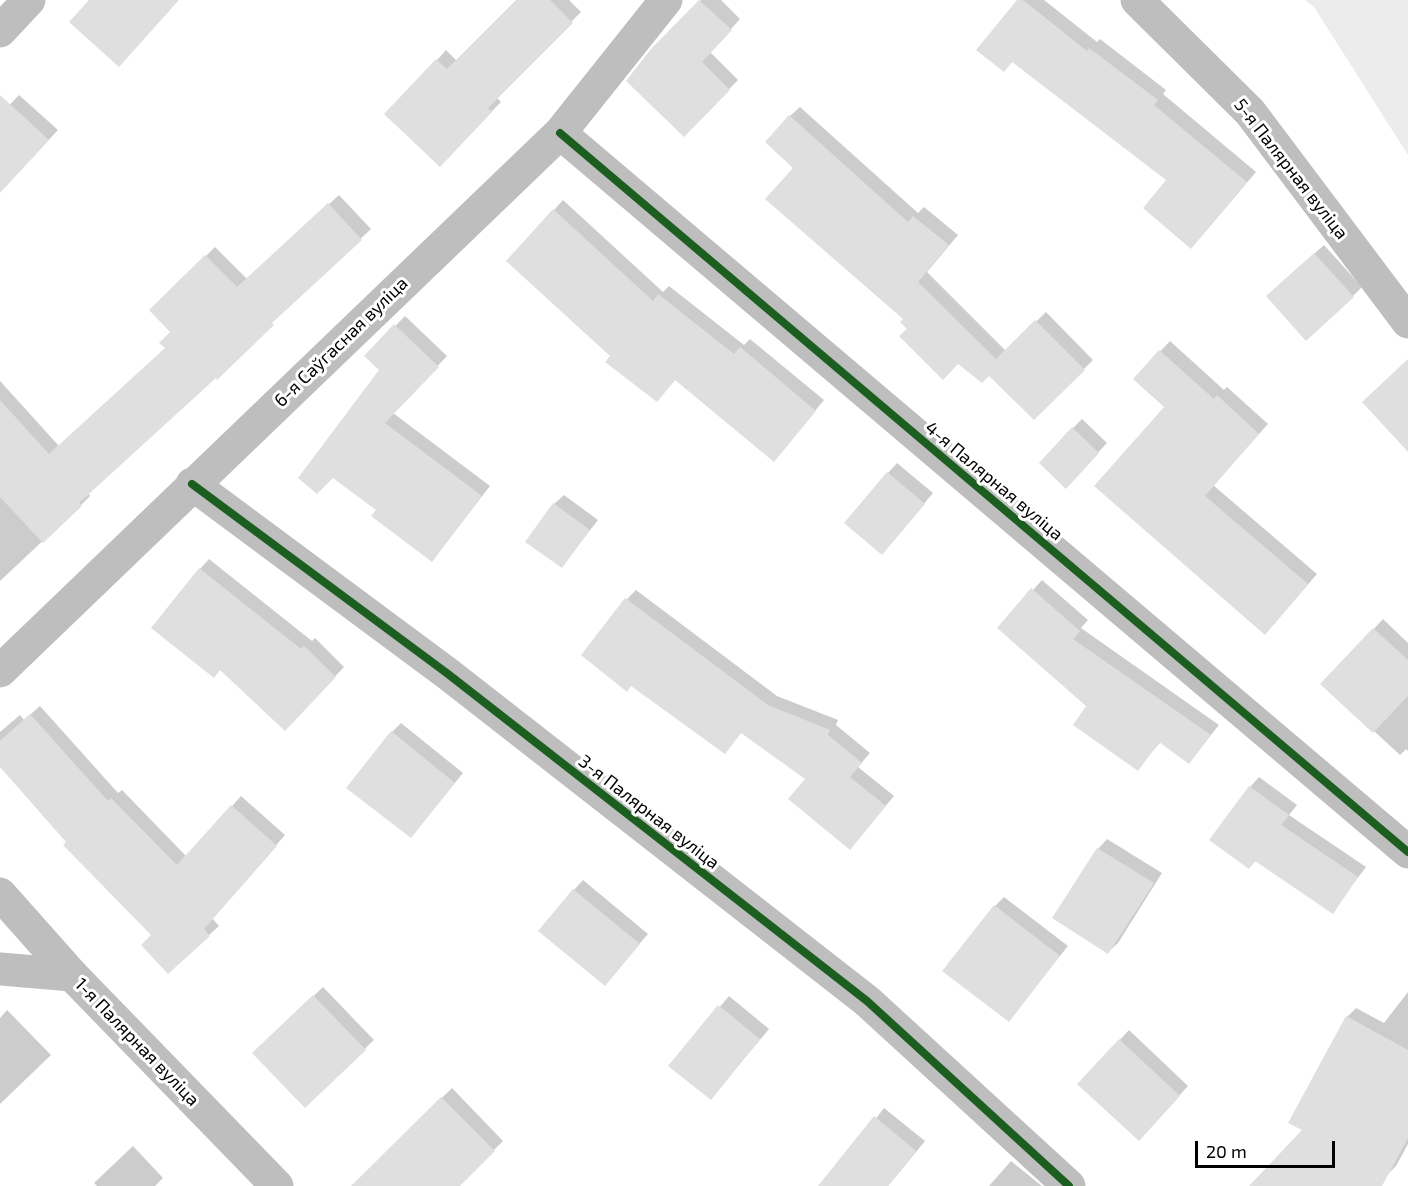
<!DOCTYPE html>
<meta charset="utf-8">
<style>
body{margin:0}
#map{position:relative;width:1408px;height:1186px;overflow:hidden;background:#fff;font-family:"Exo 2",sans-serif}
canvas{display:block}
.scale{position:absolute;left:1195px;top:1141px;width:140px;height:27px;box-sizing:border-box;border:3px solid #000;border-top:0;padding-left:8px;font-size:18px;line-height:21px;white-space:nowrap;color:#000;-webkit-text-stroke:4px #fff;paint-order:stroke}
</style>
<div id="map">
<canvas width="1408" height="1186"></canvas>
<div class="scale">20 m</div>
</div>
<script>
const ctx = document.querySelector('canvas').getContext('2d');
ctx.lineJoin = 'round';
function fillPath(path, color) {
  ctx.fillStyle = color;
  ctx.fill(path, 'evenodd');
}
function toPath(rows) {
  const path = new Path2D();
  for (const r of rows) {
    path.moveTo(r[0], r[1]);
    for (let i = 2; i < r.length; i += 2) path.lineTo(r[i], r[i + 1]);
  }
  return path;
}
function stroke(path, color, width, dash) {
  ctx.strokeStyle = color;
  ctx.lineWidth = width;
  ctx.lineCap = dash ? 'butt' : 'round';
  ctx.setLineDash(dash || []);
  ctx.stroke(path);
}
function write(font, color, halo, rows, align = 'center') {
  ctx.font = font + ' "Exo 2",sans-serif';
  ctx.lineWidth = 6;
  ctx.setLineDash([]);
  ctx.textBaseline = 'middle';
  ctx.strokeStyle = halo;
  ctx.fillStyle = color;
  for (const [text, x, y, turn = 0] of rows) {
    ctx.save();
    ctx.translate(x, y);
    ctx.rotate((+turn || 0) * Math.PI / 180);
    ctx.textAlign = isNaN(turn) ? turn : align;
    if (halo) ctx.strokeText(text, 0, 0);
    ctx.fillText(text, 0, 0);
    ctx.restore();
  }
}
const green = toPath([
 [1305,0,1408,0,1408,155,1314,7]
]);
const shadow = toPath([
 [518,0,569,0,581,12,496,97,501,102,440,164,437,60,446,50,457,61],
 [701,0,721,0,740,19,710,52,738,80,684,135,652,50],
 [1019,0,1044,0,1097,42,1100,39,1166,90,1163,94,1256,172,1200,238,1168,180,1013,61,1004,70],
 [19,95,58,130,0,192,0,115],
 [800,107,918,213,924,207,958,235,927,272,1006,351,1046,312,1093,360,1034,418,990,374,909,329,905,319,795,168,790,116],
 [339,195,371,229,281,313,217,378,216,376,88,493,90,496,81,505,0,581,0,381,59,446,167,348,172,332,151,310,215,247,247,279],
 [563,200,663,292,669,286,744,345,750,339,824,400,783,450,676,379,657,400,612,356,554,210],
 [1324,245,1362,287,1353,296,1277,287],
 [405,316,447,356,393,413,490,486,432,561,378,510,381,370,366,356],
 [1170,341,1224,390,1227,387,1268,424,1213,485,1317,574,1274,624,1096,486,1167,407,1135,378],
 [1082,419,1107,443,1075,477,1073,428],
 [897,463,933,493,891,543,888,473],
 [564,495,598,520,562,566,554,504],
 [209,559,312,641,315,638,344,667,285,729,221,669,200,569],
 [1042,580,1088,620,1081,628,1219,725,1189,762,1161,741,1138,769,1088,706,999,628],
 [636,590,777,696,838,720,836,725,870,753,858,767,894,796,850,848,807,778,742,732,725,752,627,599],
 [1383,619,1408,643,1408,751,1406,749,1400,755,1323,684],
 [40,706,118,793,122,790,187,857,241,796,285,835,212,918,219,926,168,972,153,935,0,765,0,732,20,715,24,720],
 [401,723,463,773,411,836,392,732],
 [1259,777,1297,805,1289,815,1366,867,1332,912,1257,860,1249,867,1250,787],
 [1107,839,1162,873,1118,943,1108,952,1098,849],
 [583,880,648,934,605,984,574,890],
 [1004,897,1068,946,1008,1020,995,906],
 [323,987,374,1040,305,1106,254,1053],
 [1408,992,1408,1144,1396,1166,1387,1175,1356,1186,1251,1186,1304,1130,1347,1017,1356,1008,1384,1023],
 [729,996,769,1029,711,1098,670,1066],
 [7,1010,51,1055,0,1104,0,1018],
 [1129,1030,1188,1086,1148,1130,1079,1084],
 [452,1088,503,1141,458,1186,374,1186,364,1175],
 [884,1108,925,1141,888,1186,824,1186],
 [133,1146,163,1178,155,1186,97,1186,94,1183],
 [1011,1161,1042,1186,989,1186]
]);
const building = toPath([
 [89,0,179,0,119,67,69,22],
 [516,0,550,0,573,23,488,108,492,112,440,167,384,114,436,59,447,69],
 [699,0,732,30,702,62,730,90,684,137,626,81,651,49],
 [1017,0,1023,0,1087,51,1089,48,1158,100,1154,105,1247,182,1191,249,1143,208,1166,180,1012,62,1004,72,976,50],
 [0,95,49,140,0,193],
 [789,115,908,222,913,216,949,245,918,282,996,359,1035,320,1085,370,1034,420,989,376,982,383,958,364,943,380,899,336,907,329,900,322,903,319,765,199,793,168,765,142],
 [328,203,362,240,272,323,274,325,217,380,216,378,79,503,82,506,43,543,0,497,0,400,49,454,165,348,159,343,170,332,149,310,205,255,237,287],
 [553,209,653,301,658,294,734,354,740,347,816,411,774,462,675,380,657,402,605,362,610,356,506,261],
 [1314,253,1354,297,1306,341,1266,296],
 [394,324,439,367,385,423,482,496,432,562,371,516,376,510,333,478,317,494,298,478,379,370,364,356],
 [1159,350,1214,399,1217,395,1259,434,1205,496,1308,584,1265,635,1094,486,1164,407,1133,379],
 [1408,359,1408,452,1362,402],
 [1072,427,1099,453,1066,489,1039,463],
 [887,472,925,504,882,555,844,523],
 [553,503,590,530,562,568,525,542],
 [199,568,301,649,304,646,336,677,285,731,220,670,214,678,151,628],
 [1031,588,1080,631,1073,639,1211,735,1189,764,1159,742,1138,771,1073,725,1086,706,997,628],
 [625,598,768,705,830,730,828,735,862,763,850,777,886,806,850,850,788,799,805,779,741,733,725,754,631,686,627,692,581,655],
 [1373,628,1408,660,1408,696,1373,733,1320,684],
 [30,714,108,801,111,798,177,865,231,805,277,846,204,929,210,936,168,974,141,945,151,935,63,845,66,842,0,767,0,741],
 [391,731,455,783,411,838,346,788],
 [1249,786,1289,815,1281,825,1358,877,1333,914,1255,861,1249,869,1209,840],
 [1097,848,1154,883,1108,954,1052,918],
 [573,889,640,944,605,986,538,931],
 [994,905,1060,956,1009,1022,942,971],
 [313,995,366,1050,305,1108,252,1053],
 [718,1005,760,1039,711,1100,668,1066],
 [1346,1016,1408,1050,1408,1138,1382,1186,1249,1186,1302,1130,1288,1123],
 [1119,1039,1180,1096,1139,1141,1077,1084],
 [441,1097,495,1151,460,1186,351,1186],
 [874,1116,916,1151,888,1186,818,1186]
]);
const minor = toPath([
 [1137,0,1250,112,1408,322],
 [0,31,29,0],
 [560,133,1408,852],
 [192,484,448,674,867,1001,1069,1186],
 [0,671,560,133,666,0],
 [0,969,72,975]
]);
const tertiary = toPath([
 [0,894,72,975,277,1186]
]);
const cycleway = toPath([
 [560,133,1408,852],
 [192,484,448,674,867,1001,1069,1186]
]);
const streetNames = [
 ["5-я Палярная вуліца",1291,169,52],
 ["6-я Саўгасная вуліца",341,342,-44],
 ["4-я Палярная вуліца",994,481,40],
 ["3-я Палярная вуліца",649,812,38],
 ["1-я Палярная вуліца",137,1042,46]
];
fillPath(green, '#ececec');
fillPath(shadow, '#0003');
fillPath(building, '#dfdfdf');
stroke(minor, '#bebebe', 33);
stroke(tertiary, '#bebebe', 33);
stroke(cycleway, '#1b5e20', 8);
write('18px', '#000', '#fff', streetNames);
</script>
